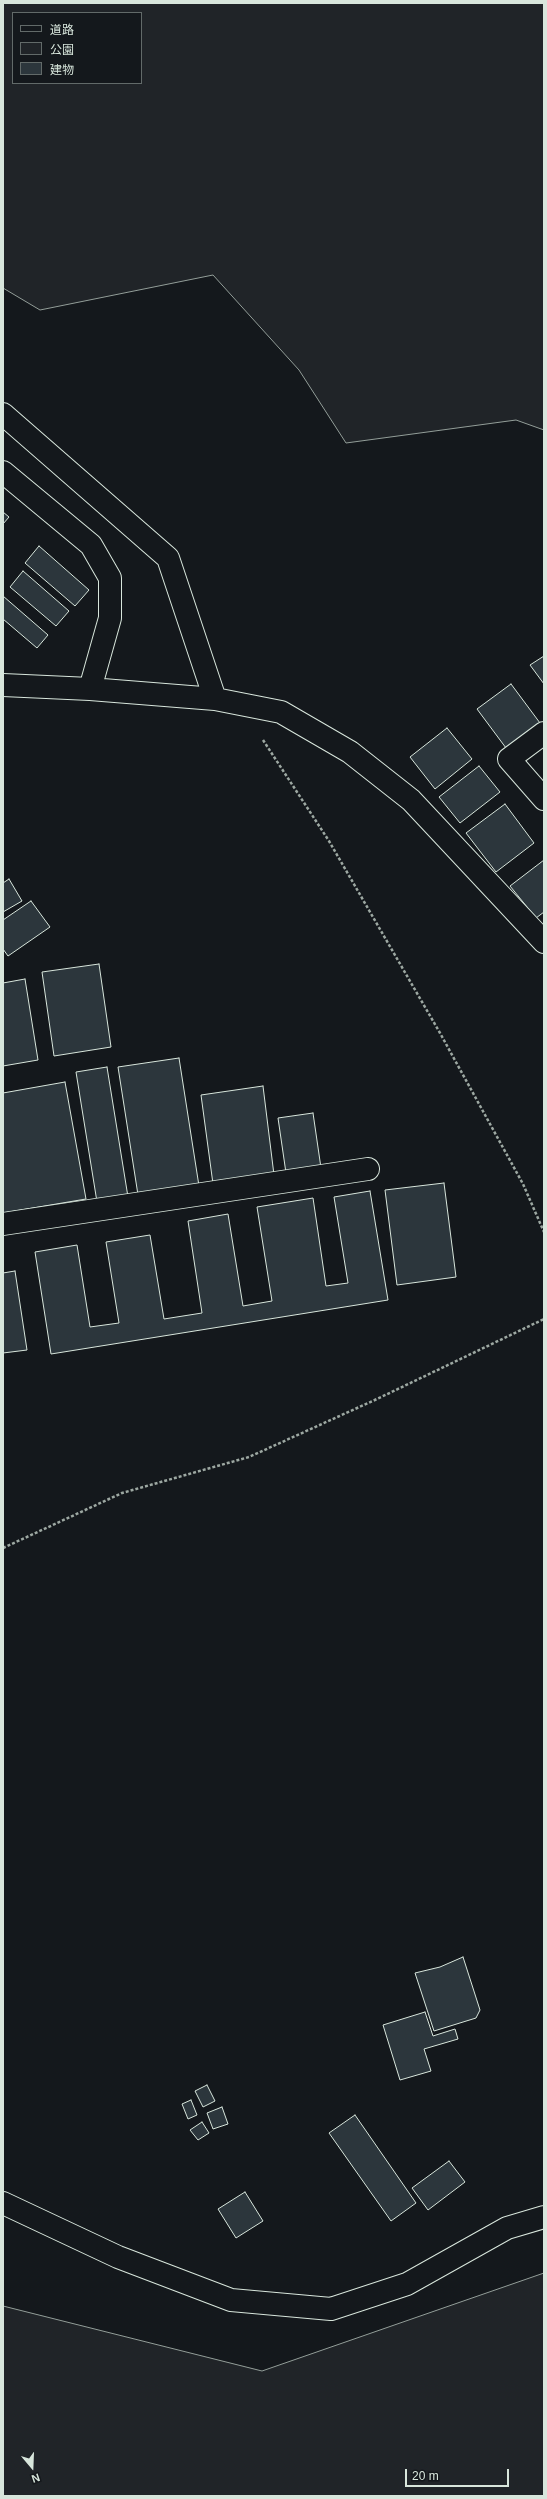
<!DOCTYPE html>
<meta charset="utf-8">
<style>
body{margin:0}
#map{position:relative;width:547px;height:2499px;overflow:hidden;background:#14181c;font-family:Arial,"Noto Sans JP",sans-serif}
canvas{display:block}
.frame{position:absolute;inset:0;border:4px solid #d8e6dc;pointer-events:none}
.legend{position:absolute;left:12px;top:12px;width:130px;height:72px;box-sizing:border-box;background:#14181c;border:1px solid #626a69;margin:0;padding:5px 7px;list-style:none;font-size:12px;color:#d8e6dc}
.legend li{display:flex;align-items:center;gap:8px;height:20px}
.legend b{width:20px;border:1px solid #626a69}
.north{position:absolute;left:12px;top:2447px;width:40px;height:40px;-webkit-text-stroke:3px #14181c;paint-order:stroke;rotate:161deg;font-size:11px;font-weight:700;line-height:16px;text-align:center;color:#d8e6dc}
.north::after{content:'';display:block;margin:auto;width:14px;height:18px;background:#d8e6dc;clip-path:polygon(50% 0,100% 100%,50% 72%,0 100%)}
.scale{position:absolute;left:405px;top:2469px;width:104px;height:18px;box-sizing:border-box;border:2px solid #d8e6dc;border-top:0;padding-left:5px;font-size:12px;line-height:14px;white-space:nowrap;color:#d8e6dc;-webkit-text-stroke:3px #14181c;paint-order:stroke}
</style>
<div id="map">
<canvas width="547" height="2499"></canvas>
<div class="frame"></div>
<ul class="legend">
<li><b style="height:5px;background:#14181c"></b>道路</li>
<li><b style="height:11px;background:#202428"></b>公園</li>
<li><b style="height:11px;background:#2c363c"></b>建物</li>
</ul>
<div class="north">N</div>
<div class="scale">20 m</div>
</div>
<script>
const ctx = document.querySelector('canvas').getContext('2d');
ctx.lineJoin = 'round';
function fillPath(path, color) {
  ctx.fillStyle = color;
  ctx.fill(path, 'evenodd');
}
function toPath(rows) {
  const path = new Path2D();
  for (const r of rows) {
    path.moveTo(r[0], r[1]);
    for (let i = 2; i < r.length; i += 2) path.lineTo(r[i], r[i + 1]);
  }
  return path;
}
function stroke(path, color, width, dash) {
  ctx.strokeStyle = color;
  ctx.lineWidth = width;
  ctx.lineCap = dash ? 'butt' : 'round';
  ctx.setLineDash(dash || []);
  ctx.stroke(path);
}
const green = toPath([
 [3,3,544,3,544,430,516,420,346,443,299,370,213,275,40,310,3,288,3,3],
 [13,13,141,13,141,83,13,83,13,13],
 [544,2273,544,2496,3,2496,3,2306,262,2371,544,2273]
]);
const building = toPath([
 [3,512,9,517,3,524,3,512],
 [39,546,89,590,75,606,25,563,39,546],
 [23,571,69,611,56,626,10,587,23,571],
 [3,596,48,635,37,648,3,619,3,596],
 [544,656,544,684,530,665,544,656],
 [511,684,540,723,506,748,477,709,511,684],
 [447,728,472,759,435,789,410,757,447,728],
 [479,766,500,792,460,823,439,797,479,766],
 [505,804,534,843,496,872,466,833,505,804],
 [544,860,544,912,536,918,510,886,544,860],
 [9,879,22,901,3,912,3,883,9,879],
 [31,901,50,927,8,956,3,949,3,920,31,901],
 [99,964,111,1047,54,1056,42,972,99,964],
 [25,979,38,1060,3,1066,3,983,25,979],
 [179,1058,199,1186,138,1195,118,1067,179,1058],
 [107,1067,128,1197,97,1202,76,1072,107,1067],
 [65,1082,86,1199,3,1213,3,1093,65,1082],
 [263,1086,274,1175,213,1184,201,1095,263,1086],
 [313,1113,321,1168,286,1173,278,1118,313,1113],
 [444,1183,456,1277,397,1285,385,1190,444,1183],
 [370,1191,388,1300,51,1354,35,1252,77,1245,90,1327,119,1323,106,1242,150,1235,164,1319,202,1313,188,1221,228,1214,243,1306,272,1301,257,1207,313,1198,326,1286,348,1283,334,1197,370,1191],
 [15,1271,27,1350,3,1353,3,1273,15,1271],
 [463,1957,480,2010,476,2018,434,2031,415,1973,440,1967,463,1957],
 [425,2012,433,2036,455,2029,458,2039,424,2049,431,2071,400,2080,383,2025,425,2012],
 [207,2085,215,2101,203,2107,195,2091,207,2085],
 [191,2100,197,2115,188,2119,182,2104,191,2100],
 [222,2107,228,2124,213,2129,207,2113,222,2107],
 [355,2115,416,2203,391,2221,329,2133,355,2115],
 [202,2122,209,2133,198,2140,190,2130,202,2122],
 [449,2161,465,2182,428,2210,412,2188,449,2161],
 [245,2192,263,2221,236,2238,218,2209,245,2192]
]);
const path = toPath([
 [263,740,329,841,440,1033,523,1184,544,1232],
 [3,1548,122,1493,249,1457,377,1399,544,1319]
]);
const minor = toPath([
 [3,414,168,558,215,699],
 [3,472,91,545,110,578,110,618,90,689],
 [3,685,90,689,215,699,281,712,350,752,411,800,544,942],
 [544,733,509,759,544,799],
 [3,1224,368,1169],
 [3,2203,118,2257,231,2300,331,2309,407,2284,507,2228,544,2217]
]);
fillPath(green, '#202428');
stroke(green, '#939e99', 1);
fillPath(building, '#2c363c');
stroke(building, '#d8e6dc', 1);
stroke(minor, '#d8e6dc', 24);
stroke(path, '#9da8a2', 2.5, [3, 2]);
stroke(minor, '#14181c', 22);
</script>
